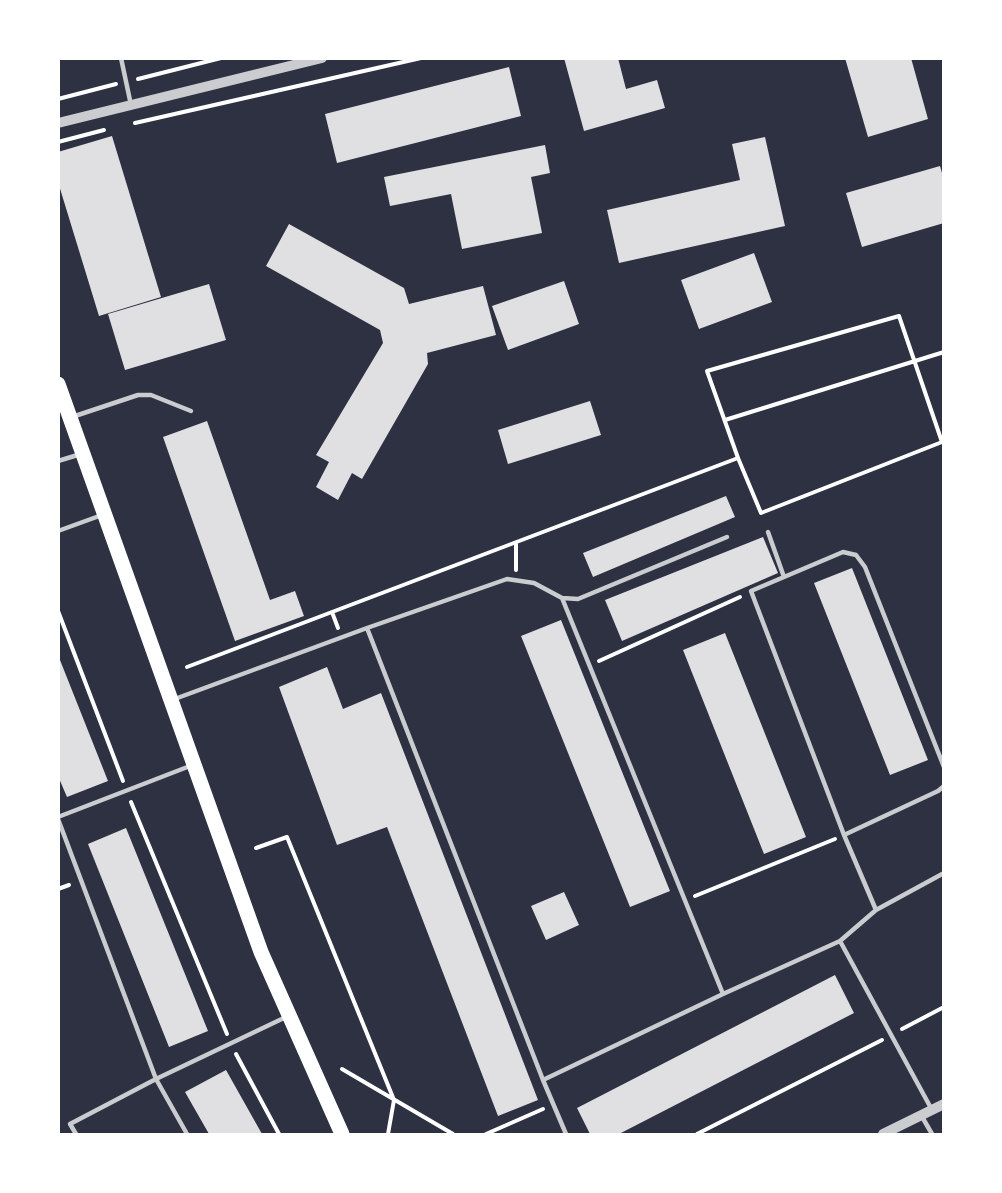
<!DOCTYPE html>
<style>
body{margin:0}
#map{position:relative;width:1002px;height:1193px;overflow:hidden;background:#2d3142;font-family:Commissioner,sans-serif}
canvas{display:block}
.frame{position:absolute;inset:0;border:60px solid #fff;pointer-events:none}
</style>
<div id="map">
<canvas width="1002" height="1193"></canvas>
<div class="frame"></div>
</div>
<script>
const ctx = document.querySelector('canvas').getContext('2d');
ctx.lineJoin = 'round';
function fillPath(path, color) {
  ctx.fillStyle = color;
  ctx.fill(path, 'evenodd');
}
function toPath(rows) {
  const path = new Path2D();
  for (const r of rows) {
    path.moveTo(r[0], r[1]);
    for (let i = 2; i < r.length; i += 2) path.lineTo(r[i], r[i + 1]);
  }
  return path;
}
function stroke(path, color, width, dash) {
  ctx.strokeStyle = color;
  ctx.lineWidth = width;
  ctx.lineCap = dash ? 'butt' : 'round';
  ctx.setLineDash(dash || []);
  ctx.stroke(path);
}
const building = toPath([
 [564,58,618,58,626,89,657,80,665,108,584,131],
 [845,58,911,58,928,119,868,137],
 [509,67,521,116,337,163,325,114],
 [112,136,161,297,99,316,58,182,58,152],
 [765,137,785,226,619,263,607,210,740,180,732,144],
 [545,145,550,173,531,177,542,233,462,249,451,194,390,206,384,177],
 [940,166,944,180,944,223,862,247,846,193],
 [289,224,404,288,409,304,483,286,496,335,427,353,428,364,362,479,352,473,338,500,316,487,329,462,316,455,383,343,380,330,266,266],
 [754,253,772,302,699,329,681,280],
 [564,281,579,324,508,350,492,306],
 [209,284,226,340,125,370,108,314],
 [590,401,601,435,508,464,498,430],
 [207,421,270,600,295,591,304,616,235,641,163,437],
 [726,496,735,517,593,577,583,553],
 [763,537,778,573,622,641,605,600],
 [852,568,928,760,890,775,814,583],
 [561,620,670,891,630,907,521,636],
 [725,633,806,837,764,854,683,650],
 [58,655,108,781,67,797,58,776],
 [327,667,343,709,381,693,538,1100,498,1116,387,827,337,845,279,687],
 [126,828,208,1031,169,1047,88,844],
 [564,892,579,925,546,940,531,906],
 [835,975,854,1013,619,1134,590,1134,577,1108],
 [226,1070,262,1134,209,1134,185,1092]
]);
const path = toPath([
 [138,79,221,58],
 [58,99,116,84],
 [135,123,421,58],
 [58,142,104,130],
 [725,420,944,352],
 [516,570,516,544],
 [58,611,123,781],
 [332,612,338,628],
 [599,661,740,597],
 [187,667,738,458,761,513,942,442,899,316,707,371,738,458],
 [131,802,227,1034],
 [256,848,287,837,394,1100,388,1134],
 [58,889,69,885],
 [695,896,835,839],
 [902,1029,944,1007],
 [236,1054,279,1134],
 [342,1069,453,1134],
 [486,1134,543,1109],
 [697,1134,882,1040]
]);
const service = toPath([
 [121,58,131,105],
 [72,417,138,395,151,395,191,411],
 [58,461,81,454],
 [58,531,102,515],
 [768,532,784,577],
 [562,598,723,994],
 [367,628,507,579,534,583,562,598,578,599,727,537],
 [172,700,367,628,543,1080],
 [58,817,190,766],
 [58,819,156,1079,70,1124,76,1134],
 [844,835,751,591,843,552,856,555,865,567,944,767],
 [876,910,844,835,938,791,944,786],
 [840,941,932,1110],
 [921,1115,932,1134],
 [187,1134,156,1079,286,1017],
 [566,1134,543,1080,723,994,840,941,876,910,944,873]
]);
const tertiary = toPath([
 [58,123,322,58],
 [883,1134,944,1104]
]);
const primary = toPath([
 [58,384,261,952,342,1134]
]);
fillPath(building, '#e0e0e3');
stroke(path, '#fff', 4);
stroke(service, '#caccd0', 4.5);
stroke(tertiary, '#caccd0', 10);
stroke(primary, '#fff', 15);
</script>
